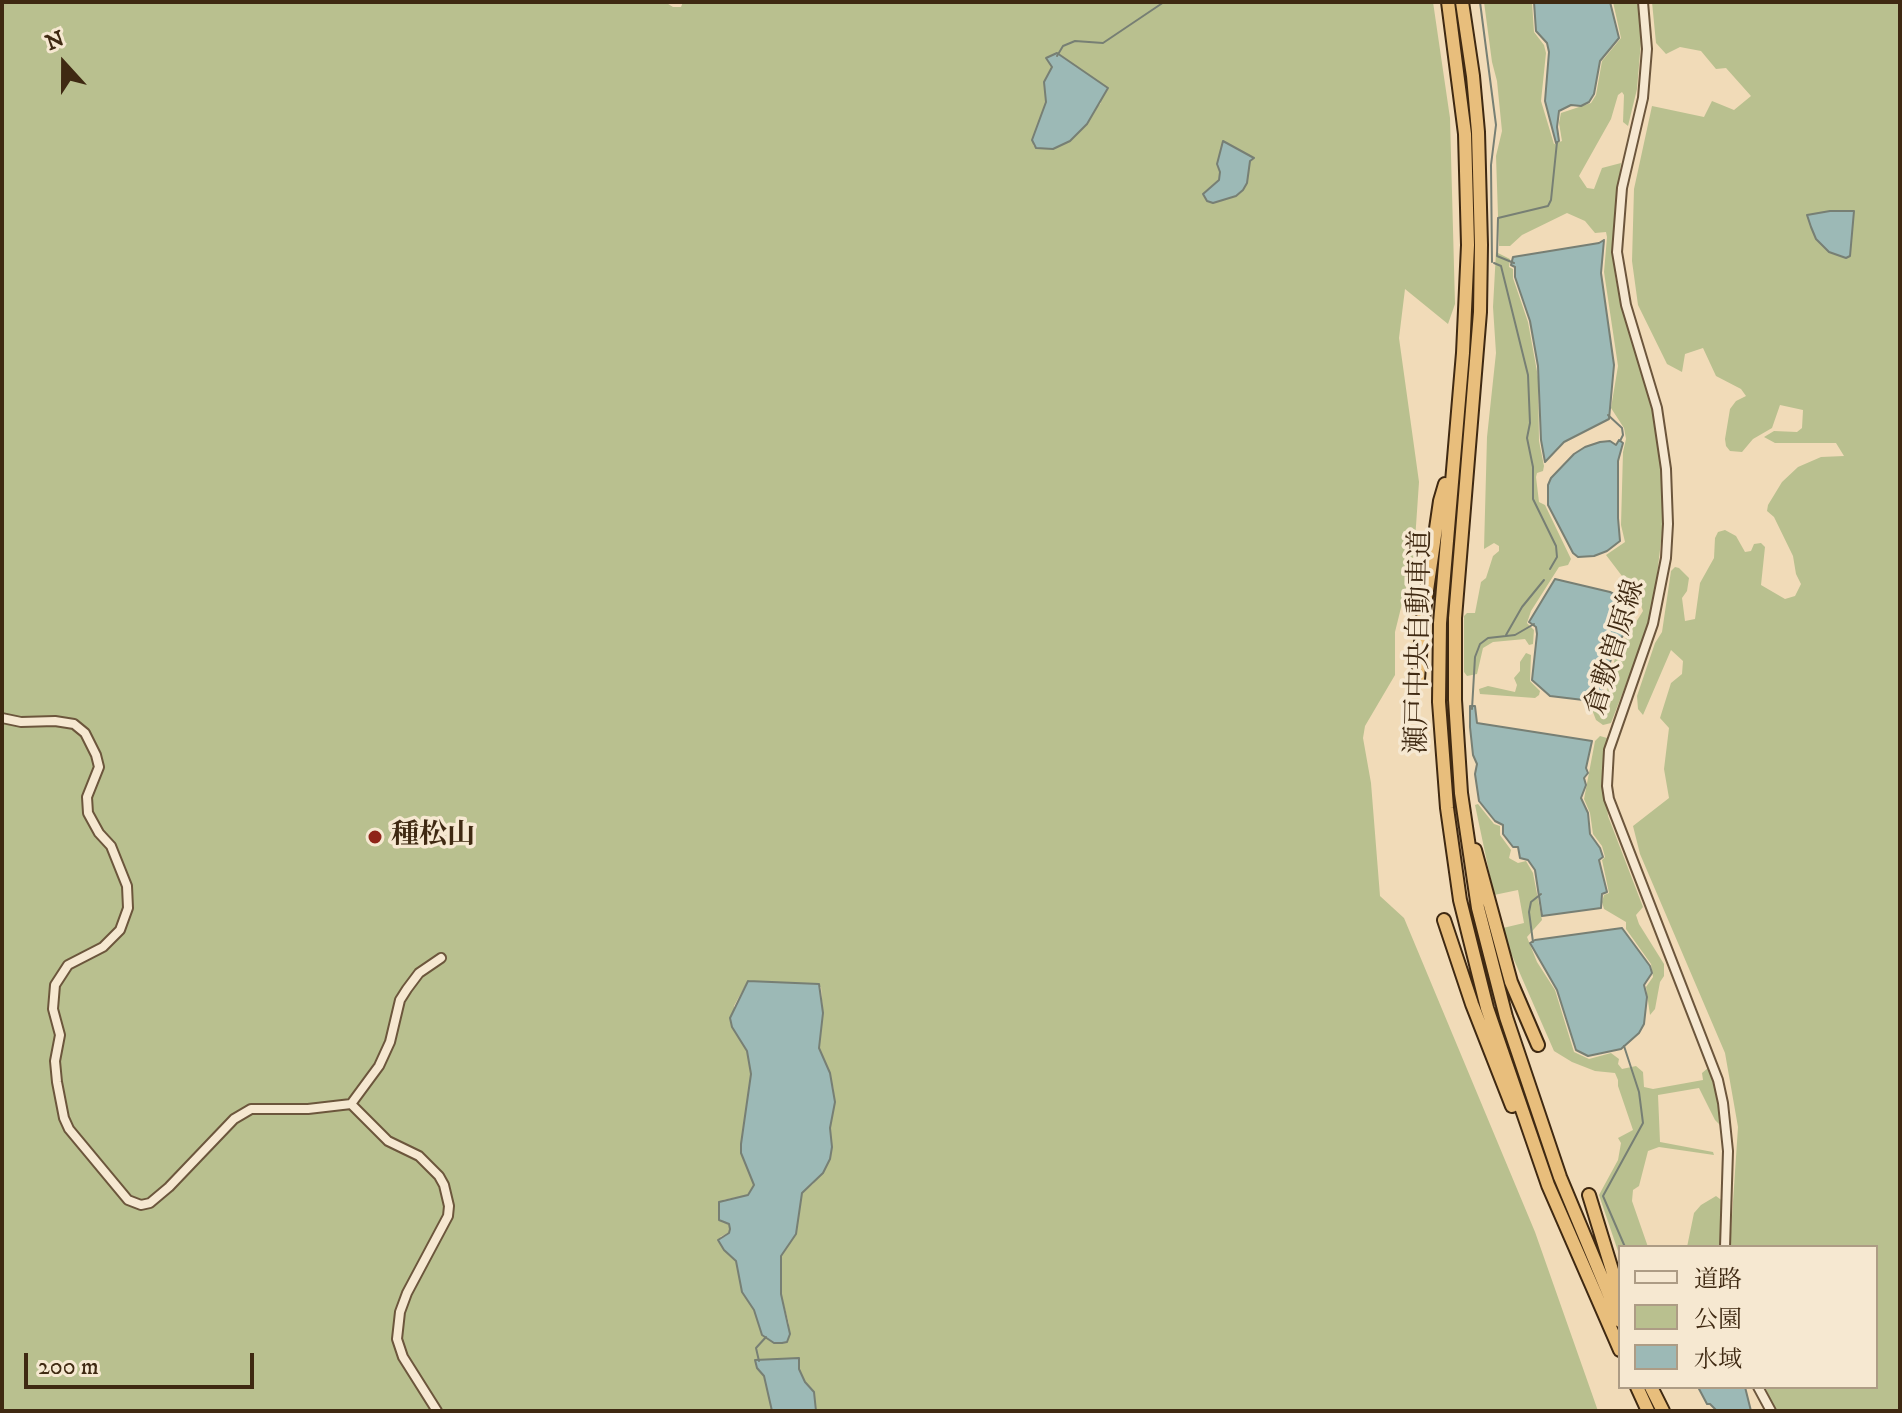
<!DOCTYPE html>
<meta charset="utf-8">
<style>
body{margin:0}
#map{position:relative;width:1902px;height:1413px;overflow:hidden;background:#f1dbb8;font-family:"IM FELL DW Pica","Noto Serif JP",serif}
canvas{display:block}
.frame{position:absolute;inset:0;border:4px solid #3f2912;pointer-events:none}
.legend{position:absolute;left:1618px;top:1245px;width:260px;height:144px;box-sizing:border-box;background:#f6e8d1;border:2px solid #ad9c85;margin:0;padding:10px 14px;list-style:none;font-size:24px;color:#3f2912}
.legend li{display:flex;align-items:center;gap:16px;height:40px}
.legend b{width:40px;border:2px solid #ad9c85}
.north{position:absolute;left:24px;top:24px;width:80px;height:80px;-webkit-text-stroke:6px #f6e8d1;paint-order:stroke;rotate:339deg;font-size:22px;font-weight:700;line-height:32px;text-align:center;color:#3f2912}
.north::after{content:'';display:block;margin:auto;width:28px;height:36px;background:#3f2912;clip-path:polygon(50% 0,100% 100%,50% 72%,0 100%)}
.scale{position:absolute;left:24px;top:1353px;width:230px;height:36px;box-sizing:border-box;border:4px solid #3f2912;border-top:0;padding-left:10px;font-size:24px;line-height:28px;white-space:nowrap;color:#3f2912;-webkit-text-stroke:6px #f6e8d1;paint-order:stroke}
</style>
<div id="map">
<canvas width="1902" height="1413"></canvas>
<div class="frame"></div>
<ul class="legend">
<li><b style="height:10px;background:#f6e8d1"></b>道路</li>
<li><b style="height:22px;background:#b9c08f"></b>公園</li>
<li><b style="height:22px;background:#9cb9b6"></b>水域</li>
</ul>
<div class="north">N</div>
<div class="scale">200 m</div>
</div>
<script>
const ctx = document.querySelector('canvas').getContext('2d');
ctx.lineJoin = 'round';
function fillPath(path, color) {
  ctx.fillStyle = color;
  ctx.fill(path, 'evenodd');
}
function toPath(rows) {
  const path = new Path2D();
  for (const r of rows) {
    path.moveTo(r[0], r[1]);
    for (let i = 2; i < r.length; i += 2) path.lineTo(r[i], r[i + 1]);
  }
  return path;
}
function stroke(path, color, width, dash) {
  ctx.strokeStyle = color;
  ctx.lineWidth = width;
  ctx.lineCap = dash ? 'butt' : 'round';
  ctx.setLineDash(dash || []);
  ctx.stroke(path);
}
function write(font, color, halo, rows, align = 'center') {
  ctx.font = font + ' "IM FELL DW Pica","Noto Serif JP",serif';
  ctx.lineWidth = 7;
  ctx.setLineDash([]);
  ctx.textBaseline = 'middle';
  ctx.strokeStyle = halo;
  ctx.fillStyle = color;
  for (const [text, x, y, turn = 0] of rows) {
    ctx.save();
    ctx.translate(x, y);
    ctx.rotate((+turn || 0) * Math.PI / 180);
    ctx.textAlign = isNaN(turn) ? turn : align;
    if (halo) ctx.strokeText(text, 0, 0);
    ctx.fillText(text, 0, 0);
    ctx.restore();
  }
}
const green = toPath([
 [2,2,665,2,673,7,681,7,683,2,1433,2,1450,118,1455,304,1448,324,1405,289,1399,338,1419,482,1414,555,1395,632,1395,675,1365,726,1363,738,1371,783,1380,896,1404,918,1535,1232,1598,1411,816,1411,814,1392,805,1382,799,1369,799,1358,764,1376,772,1411,2,1411],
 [1047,59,1101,103,1053,149,1036,148,1033,145,1046,102,1044,82,1052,67],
 [1223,142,1250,161,1249,164,1206,191,1219,180,1220,172,1217,164],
 [746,984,821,987,823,1013,819,1048,833,1086,835,1102,830,1128,832,1147,813,1184,802,1193,796,1234,781,1255,781,1294,789,1324,789,1338,762,1335,754,1310,742,1292,736,1261,720,1237,730,1232,730,1228,729,1224,722,1222,723,1200,748,1195,754,1184,741,1153,751,1074,747,1051,743,1042,735,1033,734,1006],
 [1484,2,1532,2,1534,32,1544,45,1546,53,1541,101,1554,144,1562,141,1559,123,1561,113,1591,103,1596,95,1602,61,1621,38,1613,2,1638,2,1641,41,1637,89,1628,126,1623,122,1624,95,1622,92,1618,95,1611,119,1579,176,1587,188,1594,189,1602,168,1621,163,1613,238,1615,276,1622,309,1645,380,1656,424,1665,507,1654,601,1645,635,1611,723,1603,725,1596,720,1591,707,1601,704,1605,699,1616,654,1643,611,1638,597,1606,555,1625,542,1621,525,1623,452,1626,439,1624,428,1611,408,1618,366,1604,272,1607,237,1606,232,1595,233,1585,221,1567,213,1522,235,1510,246,1499,246,1496,156,1502,131,1497,81,1492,62],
 [1652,2,1900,2,1900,1411,1776,1411,1765,1387,1876,1387,1876,1247,1730,1247,1738,1127,1725,1053,1640,854,1633,826,1669,798,1664,769,1669,728,1660,718,1671,683,1682,674,1683,661,1671,650,1643,715,1638,709,1637,696,1655,643,1662,632,1671,571,1675,567,1679,568,1689,578,1687,591,1682,598,1685,621,1695,619,1700,583,1714,558,1715,538,1718,532,1725,530,1736,536,1745,552,1751,551,1754,544,1761,543,1765,547,1761,585,1785,599,1795,596,1801,584,1796,574,1793,556,1774,517,1767,511,1768,505,1782,482,1798,467,1821,457,1844,456,1836,443,1775,443,1764,437,1774,431,1797,432,1802,428,1803,410,1780,405,1772,428,1753,439,1742,452,1730,451,1726,446,1725,439,1730,409,1736,401,1746,396,1741,389,1716,376,1703,348,1685,354,1682,372,1667,364,1638,305,1632,261,1634,189,1652,106,1704,117,1712,101,1734,110,1751,96,1726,68,1716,69,1701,51,1680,47,1666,54,1656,43],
 [1496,252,1510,259,1509,267,1513,269,1513,278,1528,322,1538,377,1539,441,1544,466,1543,471,1537,473,1536,477,1539,502,1545,505,1571,559,1568,565,1559,567,1531,611,1527,623,1534,630,1533,644,1529,645,1525,639,1493,642,1483,648,1477,674,1467,676,1464,672,1464,616,1467,613,1475,613,1481,582,1486,578,1493,556,1499,551,1499,546,1494,543,1484,549,1487,437,1496,353,1493,307],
 [1526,653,1531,655,1530,681,1540,691,1539,695,1535,698,1480,694,1479,689,1488,686,1515,692,1517,685,1514,678,1520,671,1520,662],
 [1600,736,1607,738,1603,771,1608,816,1643,907,1636,915,1639,924,1664,964,1664,976,1660,982,1655,1009,1650,1015,1646,987,1653,977,1651,964,1626,929,1626,922,1604,909,1602,902,1604,895,1609,893,1602,860,1605,857,1602,846,1593,834,1590,813,1584,799,1595,741],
 [1478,804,1494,824,1500,826,1500,835,1511,850,1509,858,1518,863,1526,861,1533,873,1542,920,1527,937,1537,962,1555,990,1574,1052,1589,1059,1611,1053,1619,1059,1618,1064,1622,1069,1636,1066,1643,1072,1644,1087,1653,1089,1703,1080,1702,1073,1708,1068,1714,1085,1722,1127,1715,1120,1699,1088,1658,1095,1660,1142,1713,1152,1714,1155,1659,1147,1648,1151,1639,1186,1633,1190,1632,1201,1648,1247,1620,1247,1620,1257,1599,1195,1618,1160,1621,1143,1618,1138,1633,1130,1618,1086,1618,1080,1615,1073,1595,1071,1572,1062,1554,1051,1507,944,1503,928,1524,923,1518,890,1494,895,1475,805],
 [1716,1196,1724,1202,1720,1247,1687,1247,1694,1213,1701,1205]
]);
const water = toPath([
 [1534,2,1610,2,1619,38,1600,61,1594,94,1589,102,1581,106,1571,105,1559,111,1557,127,1559,141,1556,143,1545,101,1549,52,1547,43,1536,31,1534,2],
 [1057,53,1108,88,1087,124,1070,141,1053,149,1036,148,1032,140,1046,102,1044,82,1052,67,1046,58,1057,53],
 [1223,141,1254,158,1250,161,1247,183,1243,190,1236,196,1213,203,1207,201,1203,194,1219,180,1220,172,1217,164,1223,141],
 [1830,211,1854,211,1850,256,1846,258,1829,252,1816,239,1811,227,1807,215,1830,211],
 [1604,240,1601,273,1614,365,1609,419,1564,442,1545,462,1541,440,1538,366,1530,321,1515,277,1515,267,1511,265,1513,257,1599,243,1604,240],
 [1619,440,1623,443,1618,461,1618,518,1620,541,1607,551,1594,556,1578,557,1573,553,1548,505,1548,485,1551,478,1574,454,1585,447,1600,442,1610,441,1616,445,1619,440],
 [1555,579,1610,592,1637,606,1633,617,1612,655,1600,702,1550,696,1532,680,1537,634,1536,627,1529,622,1555,579],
 [1470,706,1475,706,1477,723,1592,741,1586,768,1588,773,1584,778,1586,785,1581,798,1588,813,1590,834,1600,848,1603,857,1599,860,1607,892,1602,894,1601,908,1542,916,1535,870,1528,860,1520,858,1518,847,1513,847,1503,834,1503,825,1495,821,1479,801,1475,774,1477,764,1473,755,1470,727,1470,706],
 [1622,928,1650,966,1652,973,1644,985,1647,997,1644,1024,1639,1033,1621,1049,1588,1056,1576,1050,1557,990,1530,943,1535,940,1622,928],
 [748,981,819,984,823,1013,819,1048,830,1073,835,1102,830,1128,832,1147,830,1159,823,1173,802,1193,796,1234,781,1256,781,1294,790,1334,787,1342,782,1343,774,1343,762,1335,754,1310,742,1292,736,1261,724,1250,718,1240,729,1233,730,1229,729,1224,719,1220,719,1202,748,1195,754,1185,741,1153,741,1144,751,1074,747,1051,732,1027,730,1018,748,981],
 [799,1358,799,1369,805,1382,814,1392,816,1411,772,1411,764,1376,757,1368,755,1360,799,1358],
 [1698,1387,1745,1387,1751,1411,1717,1411,1710,1404,1707,1404,1698,1387]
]);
const stream = toPath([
 [1480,2,1496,125,1491,165,1492,262],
 [1057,56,1063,46,1075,41,1103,43,1164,2],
 [1494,263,1501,266,1528,375,1530,423,1527,438,1533,467,1533,499,1556,546,1557,557,1550,569],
 [1514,263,1497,256,1498,218,1548,206,1551,200,1557,142],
 [1608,415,1622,428,1623,435,1620,441],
 [1506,635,1522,607,1544,580],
 [1472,709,1475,657,1480,644,1488,638,1515,635,1534,624],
 [1533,942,1529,912,1531,902,1541,894],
 [1624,1046,1639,1092,1643,1123,1603,1196,1625,1247],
 [759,1361,756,1348,766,1337]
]);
const minor = toPath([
 [1643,2,1647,49,1643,98,1622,188,1617,252,1626,305,1657,408,1666,469,1668,524,1666,558,1653,624,1609,750,1607,786,1609,799,1718,1080,1723,1103,1728,1151,1725,1247],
 [2,718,21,722,55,721,74,724,85,733,96,755,99,767,87,797,88,813,99,833,111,846,127,886,128,908,120,930,103,947,68,965,55,985,53,1009,60,1035,55,1061,57,1082,64,1118,69,1129,128,1200,141,1205,150,1203,169,1187,234,1119,251,1109,308,1109,351,1104,388,1141,419,1156,439,1176,444,1185,449,1206,448,1216,407,1293,400,1312,397,1339,403,1357,437,1411],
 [351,1104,379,1066,390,1042,400,1000,407,989,419,973,441,958],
 [1758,1387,1771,1411]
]);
const highway = toPath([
 [1448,2,1465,134,1468,245,1463,353,1440,623,1439,702,1447,808,1460,900,1487,1008,1548,1185,1620,1350],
 [1462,2,1473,76,1478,132,1481,245,1480,312,1455,618,1455,700,1461,793,1478,908,1506,1017,1560,1177,1620,1321],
 [1418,679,1423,618,1440,501,1445,484],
 [1475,850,1511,982,1538,1045],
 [1444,920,1472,1004,1512,1106],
 [1589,1195,1620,1296],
 [1637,1387,1648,1411],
 [1651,1387,1663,1411]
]);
const markers = [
 [375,837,8,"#8f2418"]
];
const streetNames = [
 ["瀬戸中央自動車道",1421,642,-89],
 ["倉敷曽原線",1617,648,-73]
];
const poiNames = [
 ["種松山",391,837]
];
fillPath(green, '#b9c08f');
fillPath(water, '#9cb9b6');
stroke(water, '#777f74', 2);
stroke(stream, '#777f74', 2);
stroke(minor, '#6c563c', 12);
stroke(highway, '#3f2912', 16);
stroke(minor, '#f6e8d1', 8);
stroke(highway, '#e8be7c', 12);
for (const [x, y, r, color] of markers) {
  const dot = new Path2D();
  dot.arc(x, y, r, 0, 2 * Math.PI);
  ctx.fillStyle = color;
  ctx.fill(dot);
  stroke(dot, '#f6e8d1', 3);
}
write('28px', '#3f2912', '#f6e8d1', streetNames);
write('bold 28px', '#3f2912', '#f6e8d1', poiNames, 'left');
</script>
